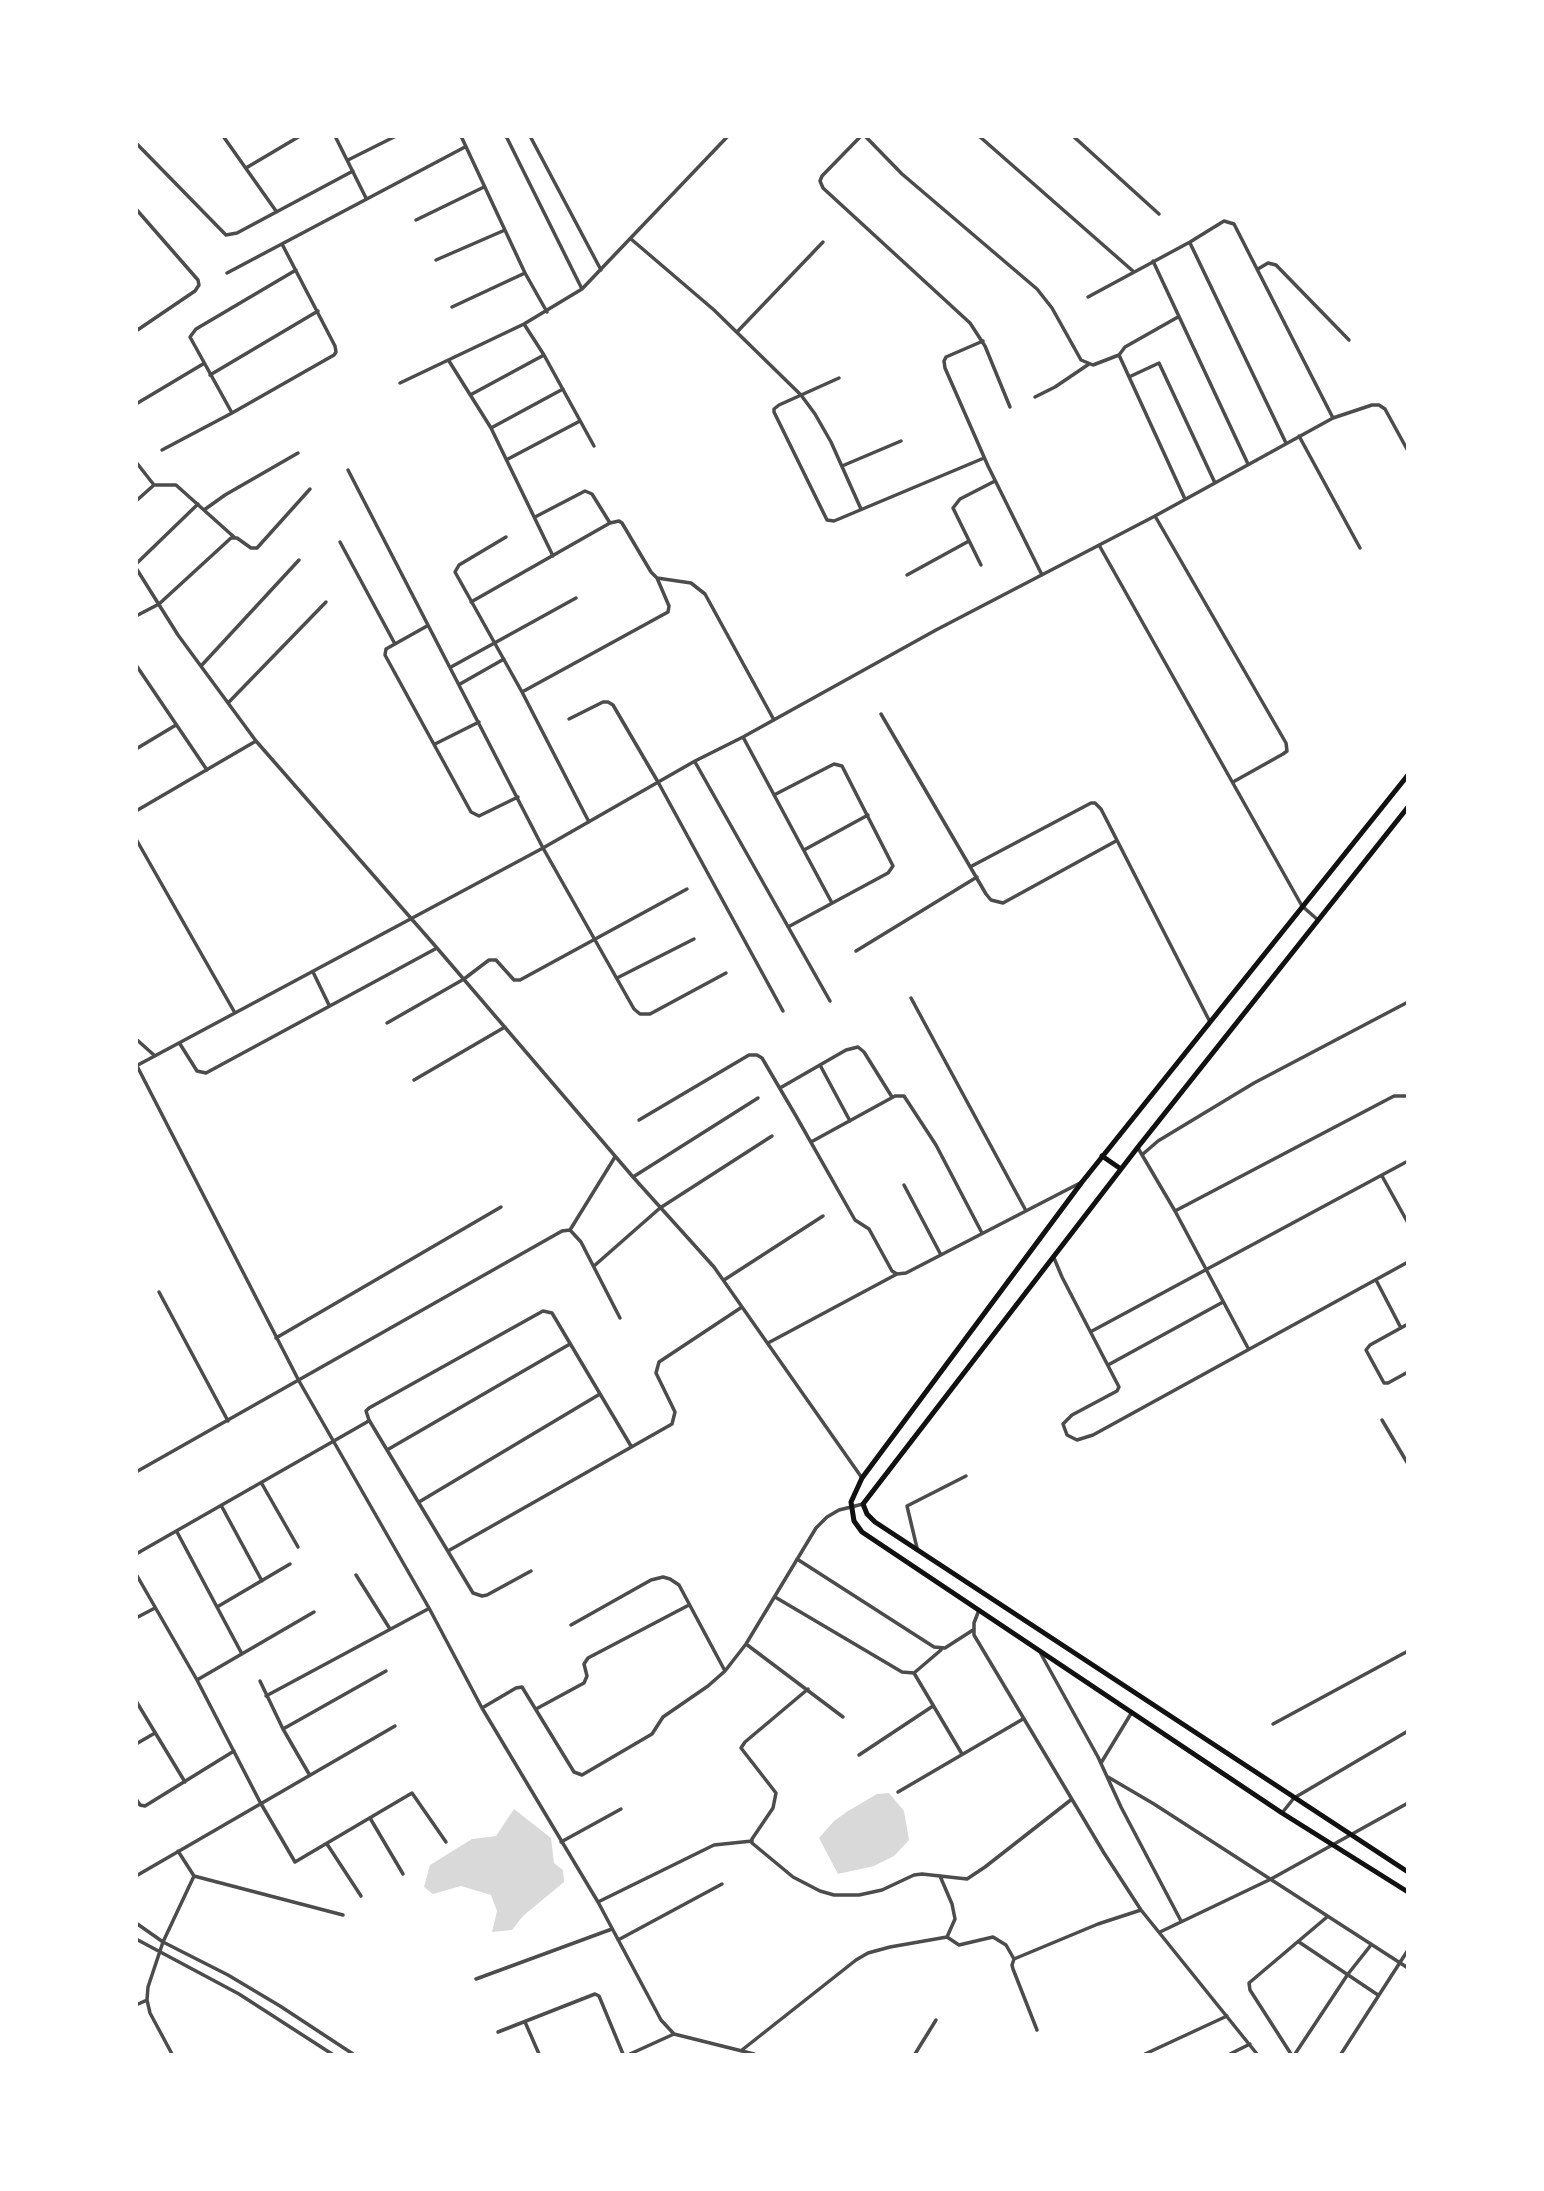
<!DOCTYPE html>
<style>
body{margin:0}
#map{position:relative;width:1544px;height:2191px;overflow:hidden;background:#fff;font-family:Commissioner,sans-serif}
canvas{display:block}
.frame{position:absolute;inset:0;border:138px solid #fff;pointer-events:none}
</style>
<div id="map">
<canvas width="1544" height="2191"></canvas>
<div class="frame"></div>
</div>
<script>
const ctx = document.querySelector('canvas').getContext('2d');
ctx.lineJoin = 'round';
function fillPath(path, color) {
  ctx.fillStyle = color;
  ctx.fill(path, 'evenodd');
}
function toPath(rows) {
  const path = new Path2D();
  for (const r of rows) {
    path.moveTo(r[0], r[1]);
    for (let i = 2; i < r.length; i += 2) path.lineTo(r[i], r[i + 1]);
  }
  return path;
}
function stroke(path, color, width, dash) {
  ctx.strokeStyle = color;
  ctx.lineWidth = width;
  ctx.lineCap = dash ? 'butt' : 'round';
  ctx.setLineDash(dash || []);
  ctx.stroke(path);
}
const water = toPath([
 [889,1793,904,1811,909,1840,894,1856,874,1866,838,1874,819,1838,834,1821,848,1811,877,1794],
 [514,1809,551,1838,554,1863,563,1870,564,1882,523,1916,512,1930,492,1932,497,1911,491,1895,461,1886,433,1894,424,1887,430,1865,472,1839,496,1836]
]);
const minor = toPath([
 [223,136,276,211],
 [335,136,366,198],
 [461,136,525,273,547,312],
 [506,136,582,289],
 [530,136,601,270],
 [861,136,822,176,820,181,823,188,970,323,985,346,1010,407],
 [865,136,902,174,1037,289,1052,308,1081,360,1093,365,1119,355],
 [979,136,1134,272],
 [1073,136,1159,214],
 [136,143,226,235,237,233,353,171],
 [348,160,396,136],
 [246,168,300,136],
 [136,209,198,280,199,285,195,291,136,331],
 [416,220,484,187],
 [631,239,714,310,801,395,815,414,831,442,861,509],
 [1190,243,1286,443],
 [436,260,505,230],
 [1153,261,1248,464],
 [1258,269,1268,263,1276,265,1349,340],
 [227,273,465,147],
 [1088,297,1190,242,1224,221,1234,224,1333,418],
 [452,307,525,273],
 [1178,317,1125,347,1119,355,1185,499],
 [524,324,544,355,594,446],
 [737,332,823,242],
 [983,341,946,357,944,361,945,368,988,466,1042,575],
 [449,361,491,428,553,556],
 [210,375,318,311],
 [1129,377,1159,363,1215,483],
 [839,378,779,405,774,409,774,412,827,520,834,521,984,458],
 [400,383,524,324,582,289,728,136],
 [472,394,544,355],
 [1035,397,1055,387,1089,364],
 [136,404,203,364],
 [232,413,190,337,196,329,296,270],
 [491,428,563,389],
 [1299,436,1360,548],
 [162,450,232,413,334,355,336,352,335,346,282,244],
 [508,459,580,421],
 [136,462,154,485,176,485,234,537],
 [842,466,901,441],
 [348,470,543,848,634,1009,640,1014,650,1014,726,973],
 [136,501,154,485],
 [204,510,225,495,298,453],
 [1155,516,1286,743,1287,751,1283,754,1233,782],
 [535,517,585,491,592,494,610,523],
 [506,537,459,565,455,572,522,692,589,822],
 [340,542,395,644],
 [1099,545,1302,906,1318,920],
 [136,564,198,504],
 [981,565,953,508,960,499,995,481],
 [136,568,178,635,256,741,437,948,633,1177,714,1267,862,1478],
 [907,575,969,541],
 [471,602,610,523,619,521,622,523,651,572,657,578,691,583,705,594,774,720],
 [136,616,159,604,231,538,237,538,251,548,257,548,310,489],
 [427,626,386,649,385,655,471,812,479,816,518,797],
 [136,665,207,770],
 [201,666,299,560],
 [451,667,576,598],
 [460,684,504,659],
 [522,692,668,612,669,606,657,578],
 [228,703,326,602],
 [881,714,986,894,991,900,1003,903,1116,841],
 [569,719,603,702,608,702,613,705,658,782,783,1011],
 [743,737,832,903],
 [435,744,479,722],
 [136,749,176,725],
 [695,762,830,1001],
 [774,795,834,764,842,766,893,866,888,873,788,927],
 [136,811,256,741],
 [136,839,235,1013],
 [804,850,868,815],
 [970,867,1091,803,1095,803,1101,809,1210,1022],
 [856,951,977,877],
 [313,972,329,1005],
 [617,978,694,939],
 [911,998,1025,1209],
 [387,1023,464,979,489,960,496,960,514,980,520,980,687,889],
 [136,1039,155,1056],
 [180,1044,197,1071,206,1073,437,948],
 [820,1065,850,1121],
 [136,1066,543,848,695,761,743,737,936,630,1155,516,1333,418,1372,405,1379,405,1385,409,1408,451],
 [137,1066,299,1381,429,1608,482,1708,598,1902,661,2020,674,2034,754,2054],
 [414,1080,505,1027],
 [780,1088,846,1050,858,1047,864,1052,892,1097],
 [639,1120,749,1055,757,1055,762,1058,796,1116,855,1220,869,1229,892,1271,897,1274],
 [811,1142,895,1096,904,1096,936,1145,982,1233],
 [1138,1148,1175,1211,1248,1348],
 [1143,1154,1158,1141,1254,1083,1408,1002],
 [1382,1176,1408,1223],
 [633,1177,758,1098],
 [904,1185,941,1255],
 [1175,1211,1394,1096,1408,1096],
 [570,1230,581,1242,620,1318],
 [1054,1258,1062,1277,1119,1387,1117,1391,1072,1415,1063,1424,1067,1435,1077,1440,1093,1435,1408,1262],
 [594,1266,660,1208,772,1136],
 [724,1280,823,1216],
 [1376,1280,1401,1328],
 [159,1292,228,1421],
 [1408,1324,1370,1345,1366,1350,1384,1383,1388,1383,1408,1372],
 [1092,1331,1408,1161],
 [276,1338,501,1207],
 [768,1343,897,1274,906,1273,1080,1183],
 [1108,1365,1223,1302],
 [369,1420,473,1593,482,1596,487,1595,531,1571],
 [1382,1420,1408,1464],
 [387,1450,570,1344],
 [136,1472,562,1231,570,1230,615,1157],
 [262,1484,298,1547],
 [419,1502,600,1394],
 [222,1507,262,1581],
 [177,1532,242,1654],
 [917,1548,907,1506,966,1476],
 [448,1551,672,1424,675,1412,656,1373,659,1362,742,1307],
 [136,1554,367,1422,369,1420,366,1411,369,1408,543,1311,552,1313,631,1446],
 [797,1559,934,1647,945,1648,973,1630],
 [136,1574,197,1680,260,1802,295,1862,412,1793,446,1842],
 [356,1575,390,1629],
 [775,1597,902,1672,914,1673,941,1650],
 [217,1607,290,1564],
 [979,1610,974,1623,974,1635,1104,1853,1141,1910,1257,2054],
 [136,1618,155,1608],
 [571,1625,651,1580,663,1577,670,1579,679,1585,725,1671],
 [746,1644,843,1717],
 [1041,1654,1098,1757,1121,1807,1181,1921],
 [914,1673,962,1754],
 [197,1680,314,1612],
 [260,1681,283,1729],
 [808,1689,745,1742,741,1748,776,1793,773,1808,752,1839,752,1843,793,1877,820,1891,834,1895,859,1895,882,1890,914,1875,922,1874,967,1879,985,1867,1072,1799],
 [266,1696,428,1609],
 [136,1701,185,1782],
 [482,1708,516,1688,522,1687,574,1772,582,1775,652,1734,663,1717,708,1686,725,1671,746,1644,816,1528,827,1517,839,1510,863,1504],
 [536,1709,584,1683,587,1676,584,1664,588,1658,689,1605],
 [1273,1724,1408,1651],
 [136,1744,155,1733],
 [859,1755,933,1706],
 [1101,1763,1132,1712],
 [309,1774,283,1729,386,1671],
 [1108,1777,1154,1804,1408,1968],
 [898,1792,1023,1719],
 [136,1799,140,1805,145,1806,234,1751],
 [1282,1813,1294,1798,1408,1731],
 [370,1818,403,1874],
 [561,1842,621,1809],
 [327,1844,361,1896],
 [178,1851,194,1876],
 [136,1876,395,1726],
 [940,1876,952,1904,955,1919,947,1937],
 [598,1902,714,1845,752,1841],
 [136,1923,163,1942,228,1975,280,2006,353,2054],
 [1160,1932,1271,1879,1408,1803],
 [136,1939,239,1994,332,2054],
 [618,1940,722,1884],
 [1299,1942,1378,1995],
 [476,1979,612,1929],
 [136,2005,147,2000],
 [525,2022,539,2054],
 [1037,2030,1013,1969,1012,1965,1014,1959,1098,1924,1141,1910],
 [498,2032,595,1994,599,1996,623,2054],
 [742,2050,856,1960,868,1953,890,1947,947,1937,959,1945,993,1937,1006,1945,1014,1959],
 [172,2054,150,2013,147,2000,148,1987,163,1942,194,1876,343,1915],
 [630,2054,674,2034],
 [915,2054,936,2020],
 [1145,2054,1227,2016],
 [1230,2054,1250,2044],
 [1291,2054,1250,1990,1249,1983,1327,1917],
 [1295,2054,1348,1974,1371,1945],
 [1341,2054,1408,1950]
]);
const secondary = toPath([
 [1408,775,1082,1182,862,1478,851,1502,854,1521,862,1532,1282,1813,1408,1892],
 [1408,807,1138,1147,863,1504,867,1514,875,1522,1408,1872],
 [1102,1156,1121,1169]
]);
fillPath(water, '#d9d9d9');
stroke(minor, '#4c4c4c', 3.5);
stroke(secondary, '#111', 5);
</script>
